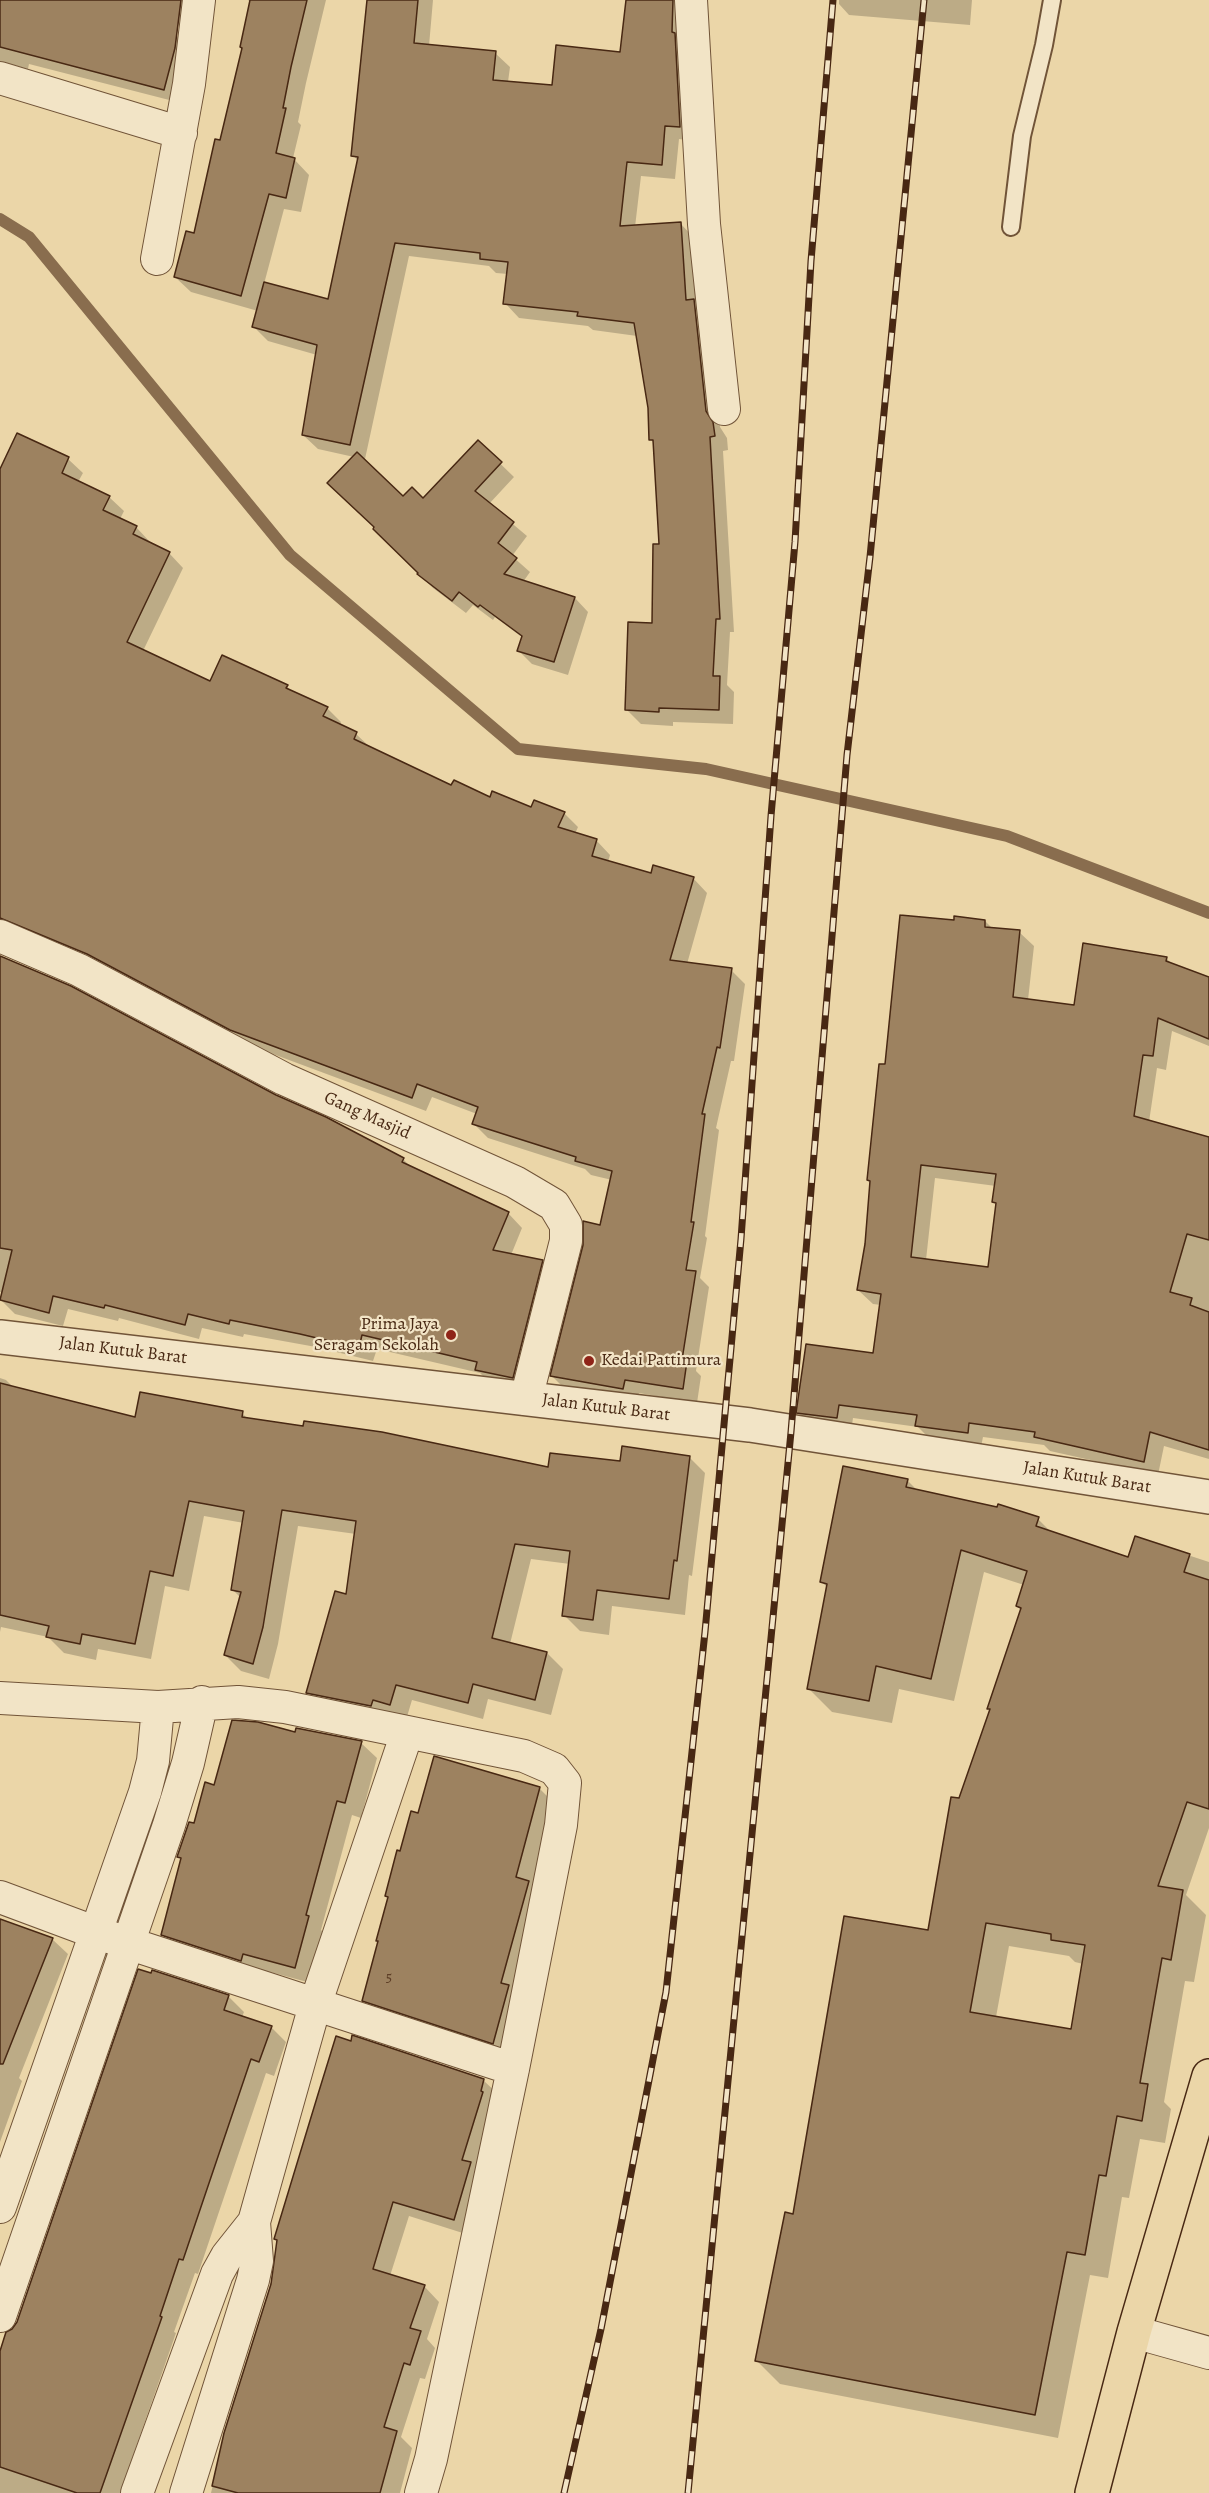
<!DOCTYPE html>
<style>
body{margin:0}
canvas{display:block;background:#ebd6a8}
</style>
<canvas width="1209" height="2493"></canvas>
<script>
const ctx = document.querySelector('canvas').getContext('2d');
ctx.lineJoin = 'round';
function fillPath(path, color) {
  ctx.fillStyle = color;
  ctx.fill(path, 'evenodd');
}
function toPath(rows) {
  const path = new Path2D();
  for (const r of rows) {
    path.moveTo(r[0], r[1]);
    for (let i = 2; i < r.length; i += 2) path.lineTo(r[i], r[i + 1]);
  }
  return path;
}
function stroke(path, color, width, dash) {
  ctx.strokeStyle = color;
  ctx.lineWidth = width;
  ctx.lineCap = dash ? 'butt' : 'round';
  ctx.setLineDash(dash || []);
  ctx.stroke(path);
}
function write(font, color, halo, rows, align = 'center') {
  ctx.font = font + ' Alegreya,serif';
  ctx.lineWidth = 4.5;
  ctx.setLineDash([]);
  ctx.textBaseline = 'middle';
  ctx.strokeStyle = halo;
  ctx.fillStyle = color;
  for (const [text, x, y, turn = 0] of rows) {
    ctx.save();
    ctx.translate(x, y);
    ctx.rotate((+turn || 0) * Math.PI / 180);
    ctx.textAlign = isNaN(turn) ? turn : align;
    if (halo) ctx.strokeText(text, 0, 0);
    ctx.fillText(text, 0, 0);
    ctx.restore();
  }
}
const shadow = toPath([
 [0,0,185,0,176,35,189,48,177,102,29,64,28,69,0,61],
 [248,0,326,0,306,83,298,122,301,125,293,158,309,175,301,212,284,209,264,284,329,301,358,161,353,155,368,0,433,0,429,46,495,53,510,67,508,82,554,87,622,53,628,0,625,0,690,0,694,141,679,139,675,179,641,176,635,227,680,223,694,238,708,315,720,427,727,438,728,450,723,451,734,632,730,632,727,685,734,692,733,724,673,722,673,726,641,724,626,709,653,625,661,545,654,443,651,440,649,408,637,336,593,330,588,326,519,318,505,303,508,274,496,273,489,266,409,256,365,459,360,458,403,499,423,500,478,442,514,477,489,504,527,536,512,556,530,572,523,582,575,598,588,612,568,675,532,664,519,651,523,638,495,617,493,620,473,605,466,613,433,588,419,574,354,457,318,449,303,435,317,355,268,341,254,327,258,311,191,292,175,277,195,235,221,142,243,49,251,3],
 [839,0,972,0,970,25,849,15,839,4],
 [68,459,83,473,78,482,109,497,124,511,120,519,136,527,150,542,149,544,169,553,183,568,143,651,210,683,287,687,293,693,327,708,341,722,340,725,356,734,371,748,452,787,491,799,564,813,578,827,575,834,596,840,610,855,608,862,652,875,693,878,707,893,687,964,731,970,745,984,734,1061,731,1061,716,1128,719,1130,705,1236,707,1238,700,1278,709,1287,696,1371,701,1376,697,1403,639,1393,637,1402,566,1390,552,1376,602,1226,612,1180,591,1175,585,1169,488,1138,474,1124,477,1114,432,1097,426,1111,246,1044,0,940,0,474],
 [985,921,993,929,1019,932,1034,946,1028,1000,1075,1007,1166,958,1173,965,1209,979,1209,1046,1172,1031,1166,1070,1157,1068,1149,1122,1209,1139,1209,1459,1164,1446,1158,1475,1050,1451,1044,1445,983,1437,981,1447,931,1440,918,1427,853,1418,851,1432,812,1427,798,1413,874,1354,881,1305,873,1304,858,1290,869,1215,872,1183,868,1180,886,1066,955,922],
 [935,1178,996,1186,994,1201,998,1205,989,1269,926,1260],
 [0,957,403,1159,414,1170,508,1213,522,1228,511,1255,542,1261,556,1275,527,1392,491,1384,480,1373,377,1349,373,1361,316,1347,244,1334,243,1337,202,1328,199,1339,119,1318,118,1321,68,1309,63,1326,15,1314,0,1299,2,1293,0,1292],
 [0,1378,6,1380,14,1388,136,1419,242,1413,248,1419,550,1469,689,1457,705,1473,692,1576,689,1575,685,1615,612,1606,609,1635,580,1631,564,1615,570,1564,531,1559,510,1644,547,1653,563,1669,551,1715,488,1699,483,1719,412,1700,406,1720,324,1708,308,1693,347,1596,356,1534,298,1526,278,1644,269,1679,241,1671,225,1655,241,1598,232,1589,244,1523,204,1516,189,1591,165,1586,151,1659,98,1649,96,1660,64,1653,48,1637,1,1627,0,1632],
 [907,1480,918,1491,1038,1519,1053,1534,1129,1559,1136,1538,1209,1562,1209,1828,1186,1895,1206,1915,1194,1982,1185,1981,1164,2102,1171,2109,1165,2143,1140,2139,1129,2198,1122,2197,1108,2278,1090,2275,1058,2438,780,2384,757,2361,795,2215,929,1932,960,1800,1022,1611,1017,1606,1024,1585,984,1572,954,1701,899,1689,892,1723,832,1712,808,1688,828,1588,822,1582],
 [1009,1946,1069,1956,1075,1962,1083,1964,1072,2030,996,2017],
 [296,1734,361,1743,377,1758,361,1818,352,1815,321,1930,324,1933,311,1983,259,1969,257,1976,178,1950,162,1934,182,1860,179,1856,215,1787],
 [539,1788,554,1803,532,1886,543,1897,508,2058,379,2015,364,2000,389,1899,386,1896,401,1853,419,1815],
 [0,1920,52,1939,68,1954,19,2078,22,2081,0,2142],
 [153,1972,229,1997,244,2012,242,2017,271,2027,286,2042,274,2076,266,2073,198,2274,195,2273,174,2332,176,2333,120,2493,0,2493,0,2356,18,2323],
 [483,2080,499,2095,469,2235,409,2216,390,2276,424,2286,439,2302,427,2339,435,2348,425,2379,420,2378,401,2437,412,2448,400,2493,211,2493,225,2433,272,2286]
]);
const stream = toPath([
 [0,219,29,237,290,555,518,749,706,769,1007,836,1209,913]
]);
const building = toPath([
 [0,0,181,0,175,48,164,90,0,47,0,0],
 [250,0,307,0,291,67,283,108,286,108,276,153,295,158,286,198,269,194,241,296,174,277,186,231,194,233,215,139,220,140,242,48,240,47,250,0],
 [367,0,418,0,414,43,496,51,493,80,552,85,556,45,620,52,626,0,673,0,672,32,675,33,680,127,665,126,662,165,627,162,620,226,681,222,686,300,694,299,706,411,713,422,715,436,710,437,720,619,716,619,713,676,720,676,719,710,659,708,659,712,625,710,628,622,652,623,653,544,659,544,653,440,649,440,648,408,634,323,577,316,578,312,503,304,508,262,480,259,480,253,395,243,350,445,302,435,317,345,252,327,264,282,328,299,358,157,351,156,367,0],
 [17,433,69,457,62,473,110,496,103,510,137,526,133,534,170,552,127,642,210,681,222,655,288,685,286,688,328,707,323,716,357,732,354,739,451,785,454,780,490,797,492,791,531,807,534,800,565,812,558,827,597,839,592,856,651,873,653,865,694,877,670,960,732,968,720,1048,717,1047,702,1114,705,1114,691,1222,694,1222,686,1270,696,1271,682,1360,687,1361,683,1389,625,1380,623,1389,550,1376,583,1245,583,1221,600,1225,612,1171,575,1161,576,1157,472,1124,478,1107,417,1084,412,1098,230,1030,87,954,0,918,0,469,17,433],
 [478,440,502,462,475,491,514,522,498,543,517,558,504,574,575,597,554,662,517,651,522,636,480,605,478,607,459,592,452,601,417,574,418,573,373,529,374,527,327,483,357,452,403,496,412,487,423,498,478,440],
 [900,915,954,920,954,916,985,920,985,927,1020,930,1013,997,1074,1005,1083,943,1167,957,1166,961,1209,977,1209,1039,1158,1018,1153,1056,1143,1055,1134,1116,1209,1137,1209,1240,1187,1234,1170,1292,1192,1298,1190,1305,1209,1312,1209,1450,1150,1432,1144,1462,1034,1437,1035,1432,969,1423,968,1433,915,1426,917,1415,839,1405,837,1418,796,1413,806,1344,873,1353,881,1294,857,1290,865,1244,870,1181,867,1180,879,1064,885,1064,900,915],
 [921,1165,996,1174,992,1202,996,1203,988,1267,911,1257,921,1165],
 [0,956,71,986,276,1095,326,1117,404,1158,402,1162,509,1212,493,1250,543,1260,513,1378,475,1370,477,1362,362,1335,359,1348,300,1334,230,1320,229,1324,188,1314,185,1325,105,1305,104,1308,53,1296,49,1313,0,1300,12,1250,0,1248,0,956],
 [0,1383,135,1417,140,1392,243,1411,242,1417,303,1426,304,1421,382,1432,548,1467,550,1453,620,1461,622,1446,690,1456,677,1561,674,1560,669,1599,597,1590,593,1620,562,1616,570,1551,515,1544,492,1638,547,1652,535,1700,473,1684,468,1703,396,1685,390,1705,373,1700,371,1706,306,1693,335,1591,346,1594,356,1521,282,1510,263,1627,253,1664,224,1655,241,1592,231,1590,244,1511,189,1501,173,1576,150,1571,135,1644,82,1634,80,1644,46,1637,49,1626,0,1615,0,1383],
 [843,1466,908,1479,906,1487,997,1507,998,1504,1039,1517,1036,1526,1128,1557,1135,1536,1190,1554,1184,1572,1209,1580,1209,1809,1187,1802,1158,1886,1183,1890,1171,1960,1162,1958,1140,2083,1148,2084,1142,2121,1117,2116,1106,2176,1099,2175,1085,2255,1067,2252,1035,2415,755,2361,785,2212,793,2214,844,1916,928,1930,951,1797,959,1798,990,1709,987,1709,1021,1608,1016,1606,1027,1571,961,1550,931,1679,876,1666,869,1701,807,1689,827,1584,820,1582,843,1466],
 [986,1923,1051,1934,1051,1940,1085,1945,1071,2029,970,2012,986,1923],
 [232,1720,258,1722,295,1732,296,1728,362,1741,345,1803,337,1801,306,1915,309,1916,295,1968,243,1954,241,1961,161,1935,181,1858,177,1857,189,1822,194,1823,205,1782,214,1785,232,1720],
 [434,1756,540,1787,516,1877,529,1881,501,1983,509,1985,493,2044,362,2001,378,1941,376,1941,388,1897,385,1896,397,1850,400,1851,411,1811,418,1813,434,1756],
 [0,1919,53,1938,3,2064,0,2064,0,1919],
 [138,1969,151,1973,152,1970,229,1995,224,2010,272,2026,259,2062,251,2059,183,2260,179,2259,160,2316,162,2317,100,2493,77,2493,0,2467,0,2351,6,2332,12,2329,17,2322,138,1969],
 [352,2035,484,2079,481,2091,483,2092,462,2160,471,2162,454,2220,393,2202,373,2269,425,2285,410,2328,421,2331,410,2365,404,2363,384,2427,397,2431,380,2493,238,2493,212,2486,224,2433,271,2284,277,2240,274,2239,319,2091,336,2036,351,2041,352,2035]
]);
const service = toPath([
 [1011,227,1022,136,1044,45,1052,0]
]);
const minor = toPath([
 [691,0,704,224,724,409],
 [0,78,181,133],
 [157,259,189,84,199,0],
 [0,936,79,970,284,1079,515,1182,554,1205,566,1225,566,1241,526,1399],
 [0,1698,158,1707,238,1702,285,1707,524,1756,554,1769,565,1783,561,1825,513,2069,431,2459,421,2493],
 [0,1897,94,1932,513,2069],
 [0,2207,145,1792,153,1761,158,1707],
 [0,2316,169,1825,188,1763,202,1702],
 [1134,2332,1209,2353],
 [137,2493,217,2274,227,2256,254,2222],
 [186,2493,253,2280,257,2261,254,2222,315,2005,407,1733]
]);
const tertiary = toPath([
 [0,1337,750,1425,1209,1497]
]);
const trunk = toPath([
 [1092,2493,1134,2332,1209,2076]
]);
const rail = toPath([
 [564,2493,601,2329,666,1992,705,1632,741,1239,771,816,795,542,811,261,833,0],
 [688,2493,791,1432,847,755,870,557,924,0]
]);
const markers = [
 [451,1335,6,"#8f2418"],
 [589,1361,6,"#8f2418"]
];
const numberNames = [
 ["5",389,1978]
];
const streetNames = [
 ["Gang Masjid",367,1116,24],
 ["Jalan Kutuk Barat",123,1351,7],
 ["Jalan Kutuk Barat",606,1408,7],
 ["Jalan Kutuk Barat",1087,1478,9]
];
const poiNames = [
 ["Prima Jaya",439,1325],
 ["Seragam Sekolah",439,1346],
 ["Kedai Pattimura",601,1361,"left"]
];
fillPath(shadow, '#0003');
stroke(stream, '#896d4e', 12);
fillPath(building, '#9d8260');
stroke(building, '#482813', 1.5);
stroke(service, '#715438', 20);
stroke(minor, '#715438', 34);
stroke(tertiary, '#715438', 36);
stroke(trunk, '#482813', 36);
stroke(service, '#f2e4c6', 16);
stroke(minor, '#f2e4c6', 32);
stroke(tertiary, '#f2e4c6', 33);
stroke(trunk, '#ebd6a8', 33);
stroke(rail, '#482813', 7);
stroke(rail, '#f2e4c6', 4.5, [14]);
for (const [x, y, r, color] of markers) {
  const dot = new Path2D();
  dot.arc(x, y, r, 0, 2 * Math.PI);
  ctx.fillStyle = color;
  ctx.fill(dot);
  stroke(dot, '#f2e4c6', 2);
}
write('15px', '#5d3e26', null, numberNames);
write('18px', '#482813', '#f2e4c6', streetNames);
write('18px', '#482813', '#f2e4c6', poiNames, 'right');
</script>
